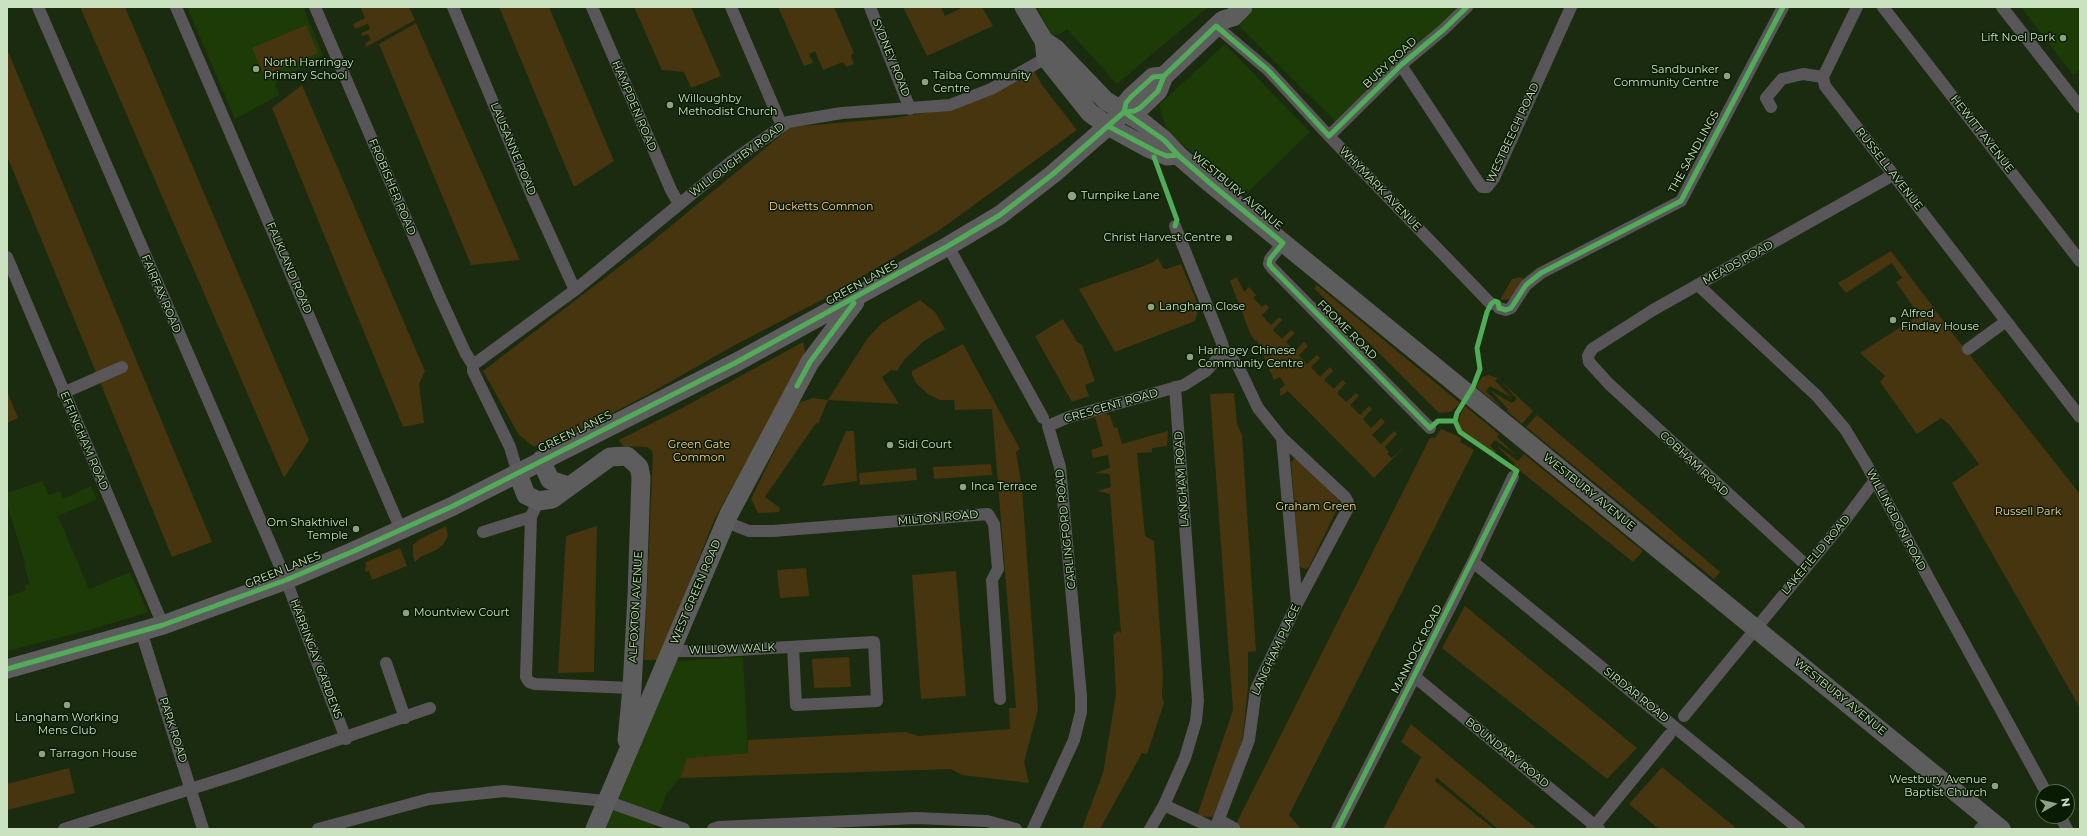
<!DOCTYPE html>
<style>
body{margin:0}
#map{position:relative;width:2087px;height:836px;overflow:hidden;background:#1b2b10;font-family:Montserrat,sans-serif}
canvas{display:block}
.frame{position:absolute;inset:0;border:8px solid #cbe2c1;pointer-events:none}
.north{position:absolute;left:2035px;top:784px;width:40px;height:40px;box-sizing:border-box;background:#0a1b03;border:1px solid #576b4f;border-radius:50%;rotate:82deg;font-size:11px;font-weight:700;line-height:16px;text-align:center;color:#cbe2c1}
.north::after{content:'';display:block;margin:auto;width:14px;height:18px;background:#8da283;clip-path:polygon(50% 0,100% 100%,50% 72%,0 100%)}
</style>
<div id="map">
<canvas width="2087" height="836"></canvas>
<div class="frame"></div>
<div class="north">N</div>
</div>
<script>
const ctx = document.querySelector('canvas').getContext('2d');
ctx.lineJoin = 'round';
function fillPath(path, color) {
  ctx.fillStyle = color;
  ctx.fill(path, 'evenodd');
}
function toPath(rows) {
  const path = new Path2D();
  for (const r of rows) {
    path.moveTo(r[0], r[1]);
    for (let i = 2; i < r.length; i += 2) path.lineTo(r[i], r[i + 1]);
  }
  return path;
}
function stroke(path, color, width, dash) {
  ctx.strokeStyle = color;
  ctx.lineWidth = width;
  ctx.lineCap = dash ? 'butt' : 'round';
  ctx.setLineDash(dash || []);
  ctx.stroke(path);
}
function write(font, color, halo, rows, align = 'center') {
  ctx.font = font + ' Montserrat,sans-serif';
  ctx.lineWidth = 3;
  ctx.setLineDash([]);
  ctx.textBaseline = 'middle';
  ctx.strokeStyle = halo;
  ctx.fillStyle = color;
  for (const [text, x, y, turn = 0] of rows) {
    ctx.save();
    ctx.translate(x, y);
    ctx.rotate((+turn || 0) * Math.PI / 180);
    ctx.textAlign = isNaN(turn) ? turn : align;
    if (halo) ctx.strokeText(text, 0, 0);
    ctx.fillText(text, 0, 0);
    ctx.restore();
  }
}
const built = toPath([
 [187,7,303,7,323,55,275,83,279,95,235,119],
 [1037,7,1208,7,1117,84,1067,29,1058,35,1051,35],
 [1253,7,1467,7,1329,136,1335,121,1237,24],
 [2021,7,2080,7,2080,69,2073,75],
 [1225,44,1310,132,1245,195,1168,133,1160,109,1160,104],
 [42,481,49,495,60,491,63,499,91,486,97,499,58,516,89,589,130,572,148,612,90,630,7,651,7,597,26,590,25,585,30,583,25,569,24,563,25,562,7,505,7,493],
 [743,657,748,753,687,758,680,778,667,793,653,829,606,829,676,661]
]);
const green = toPath([
 [80,7,125,7,309,440,284,478],
 [360,7,409,7,415,20,366,47,365,43,371,40,368,34,362,36,361,33,370,29,368,24,355,29,353,24,365,18],
 [499,7,549,7,614,161,574,187],
 [634,7,691,7,721,76,691,88,684,72,662,70],
 [778,7,834,7,854,53,851,55,854,64,846,67,843,62,823,70,815,51,809,54,813,63,804,66],
 [903,7,941,7,945,16,963,7,982,7,993,26,927,56],
 [416,23,520,260,471,265,379,44],
 [306,25,318,53,264,76,252,48],
 [7,49,212,542,172,557,7,156],
 [1033,69,1042,85,1077,130,941,229,835,293,733,346,649,394,549,446,533,446,519,435,483,371,649,244,791,127,893,118,957,108,998,92],
 [302,85,425,371,419,384,424,423,403,427,272,108],
 [1891,251,1957,339,2080,494,2080,708,1952,483,1979,464,1949,424,1941,418,1917,434,1880,382,1885,376,1860,353,1919,315,1896,282,1902,278,1892,263,1846,293,1838,283],
 [1158,258,1163,268,1166,269,1181,264,1199,307,1195,321,1115,352,1079,289,1152,263],
 [1237,277,1244,292,1249,287,1256,295,1253,298,1262,307,1266,304,1269,308,1262,315,1266,320,1271,325,1279,317,1282,320,1273,330,1282,339,1291,330,1295,333,1286,342,1295,351,1304,342,1308,346,1299,355,1307,364,1317,355,1320,358,1311,367,1320,377,1330,367,1333,371,1324,380,1334,389,1342,380,1346,383,1337,393,1346,402,1356,393,1359,396,1350,405,1360,415,1369,406,1372,409,1363,419,1371,428,1381,418,1385,422,1372,435,1381,444,1394,431,1397,434,1385,447,1389,452,1387,454,1392,458,1407,444,1374,478,1288,391,1281,396,1280,394,1280,389,1285,385,1280,377,1274,380,1273,378,1257,340,1255,341,1250,333,1230,281],
 [1522,277,1523,281,1511,299,1500,300,1512,279],
 [1317,285,1460,403,1451,412,1439,413,1314,288],
 [920,300,935,312,945,329,924,341,904,360,897,371,891,370,882,377,899,404,828,400,818,424,816,423,765,497,780,508,779,512,758,513,751,499,798,403,813,398,828,400,867,339,882,323],
 [1063,319,1077,342,1082,345,1095,381,1085,385,1089,396,1072,402,1035,336],
 [803,342,806,354,715,518,659,660,644,660,653,454,651,450,647,447,623,446,619,440,682,408],
 [963,344,1020,449,1016,452,1022,488,1038,710,1024,762,1029,783,962,775,951,769,680,778,687,758,748,753,748,740,905,732,919,736,1010,729,1009,708,1016,708,992,409,955,410,954,400,939,400,928,394,916,383,912,375,912,371],
 [1488,375,1498,378,1495,381,1512,398,1490,386,1486,391,1503,409,1476,387,1482,377],
 [1501,381,1533,411,1522,424,1507,411,1508,409,1491,391,1512,403,1517,399],
 [7,391,18,418,7,423],
 [1234,393,1237,424,1242,435,1256,651,1248,652,1248,687,1243,736,1236,762,1213,817,1197,816,1233,710,1210,394],
 [1465,406,1499,434,1497,437,1517,456,1495,440,1490,446,1496,451,1494,453,1462,431,1457,422],
 [1103,413,1110,415,1114,428,1117,427,1122,444,1168,431,1167,446,1152,448,1152,452,1137,453,1145,536,1154,541,1163,675,1162,696,1164,703,1147,754,1142,753,1100,829,1082,829,1103,773,1116,694,1113,635,1118,631,1121,633,1110,494,1097,491,1111,487,1110,474,1095,473,1110,468,1108,455,1093,458,1091,450,1103,446,1100,435,1095,417,1083,421,1082,418],
 [1537,415,1720,572,1714,579,1526,427],
 [1441,429,1462,438,1460,442,1474,450,1289,815,1301,829,1238,829,1237,822,1430,438,1435,438],
 [846,431,854,431,857,481,822,486],
 [1496,445,1518,461,1524,454,1643,551,1633,562,1514,466,1515,464],
 [1295,458,1338,499,1340,503,1309,567,1306,569,1300,567,1299,564,1291,462],
 [991,464,992,475,934,479,933,467],
 [916,468,917,480,860,485,859,473],
 [446,526,448,536,443,545,436,550,420,557,415,562,413,556,413,545,420,539],
 [597,526,594,672,558,673,566,536],
 [400,548,407,566,372,580,369,571,366,572,365,569,366,562],
 [806,568,809,596,780,598,777,570],
 [956,571,966,696,921,699,912,575],
 [1465,606,1637,748,1607,779,1442,648],
 [849,657,851,687,814,688,812,659],
 [1411,724,1537,829,1498,829,1436,777,1435,781,1494,829,1383,829,1421,757,1401,742],
 [1662,767,1737,829,1659,829,1629,804],
 [69,768,75,793,7,810,7,784]
]);
const minor = toPath([
 [38,7,286,580,346,739],
 [176,7,401,530],
 [315,7,438,293,465,352,473,365],
 [453,7,533,198,575,290],
 [592,7,671,190,679,204],
 [731,7,782,126],
 [870,7,910,109],
 [1857,7,1823,77,1825,86,2080,417],
 [1883,7,2080,261],
 [2002,7,2080,107],
 [1216,26,1268,70,1329,136,1491,304],
 [1401,65,1478,182,1482,187,1487,187,1494,178,1571,7],
 [1771,107,1766,98,1782,79,1803,74,1823,77],
 [1329,136,1401,65,1443,30,1467,7],
 [1283,243,1270,259,1269,264,1272,268,1430,428],
 [948,246,1043,418],
 [7,257,163,625],
 [1698,285,1817,396,1845,429,1865,462,2046,792],
 [1499,308,1506,310,1511,308,1526,285,1541,273,1681,201,1783,7],
 [1968,349,2005,322],
 [473,365,575,290,732,161,788,122,842,113,950,105,991,89,1046,58],
 [473,365,473,371,510,447,518,474],
 [63,393,122,367],
 [1282,438,1297,604],
 [538,501,531,517,526,677,529,682,535,684,632,688],
 [726,522,749,531,773,531,988,514,994,524,998,569,992,580,1000,699],
 [483,532,531,517],
 [1473,562,1799,829],
 [1807,566,1609,384,1589,362,1588,356,1592,349,1653,310,1893,175],
 [141,631,203,829],
 [671,651,720,651,874,642,877,701,796,705,793,647],
 [386,663,405,718],
 [1415,677,1599,829],
 [1684,716,1845,520,1875,480],
 [1164,805,1215,829,1249,740,1256,689,1297,604,1347,510,1348,502,1345,497,1282,438,1258,408,1238,366,1223,348],
 [2060,816,2067,829],
 [1219,820,1234,828],
 [64,829,238,774,430,708],
 [318,829,429,799,504,791,606,801,684,829],
 [713,829,719,827,916,818,987,821,1016,829],
 [1033,829,1074,740,1081,712,1081,696,1060,467,1048,426,1069,417,1184,385,1206,371,1218,358,1223,348,1222,343,1175,226],
 [1150,829,1164,805,1185,758,1196,721,1198,701,1175,387],
 [1337,829,1473,562,1513,477],
 [1592,829,1669,735],
 [1980,829,1989,819]
]);
const primary = toPath([
 [1024,7,1044,41,1046,58,1090,113,1108,126,1148,148,1167,156,1178,155],
 [1044,41,1056,49,1106,101,1143,123,1164,140,1179,156,1210,183,2001,829],
 [1124,112,1134,111,1140,108,1158,91,1164,76,1223,20,1233,17,1243,7],
 [541,460,550,480,568,486],
 [518,474,526,495,538,501,552,499,610,457,627,456,639,467,641,477,637,596,632,688,627,740],
 [7,669,163,625,286,580,354,551,453,506,735,363,948,246,1000,215,1053,174,1108,126,1124,112,1126,103,1131,97,1153,77,1164,76],
 [595,829,729,514,810,362,855,302]
]);
const cycleway = toPath([
 [1124,112,1164,140,1179,156,1210,183,1283,243,1270,259,1269,264,1272,268,1430,428,1438,421,1455,421],
 [1124,112,1134,111,1140,108,1158,91,1164,76,1216,26,1268,70,1329,136,1401,65,1443,30,1467,7],
 [1108,126,1157,152,1167,156,1178,155],
 [1154,157,1177,220,1175,226],
 [1499,308,1506,310,1511,308,1526,285,1541,273,1681,201,1783,7],
 [797,386,810,362,854,303],
 [7,669,163,625,286,580,354,551,453,506,735,363,948,246,1000,215,1053,174,1108,126,1124,112,1126,103,1131,97,1153,77,1164,76],
 [1337,829,1517,471,1460,432,1455,421,1457,413,1473,387,1480,369,1477,348,1487,312,1491,304,1495,301,1498,302,1499,308]
]);
const markers = [
 [2063,38,4,"#8da283"],
 [256,69,4,"#8da283"],
 [1727,76,4,"#8da283"],
 [925,82,4,"#8da283"],
 [670,105,4,"#8da283"],
 [1072,196,5,"#8da283"],
 [1229,238,4,"#8da283"],
 [1151,307,4,"#8da283"],
 [1893,320,4,"#8da283"],
 [1190,357,4,"#8da283"],
 [890,445,4,"#8da283"],
 [963,487,4,"#8da283"],
 [356,529,4,"#8da283"],
 [406,613,4,"#8da283"],
 [67,705,4,"#8da283"],
 [42,754,4,"#8da283"],
 [1995,786,4,"#8da283"]
];
const poiNames = [
 ["Lift Noel Park",2055,38,"right"],
 ["North Harringay",264,63],
 ["Primary School",264,76],
 ["Sandbunker",1719,70,"right"],
 ["Community Centre",1719,83,"right"],
 ["Taiba Community",933,76],
 ["Centre",933,89],
 ["Willoughby",678,99],
 ["Methodist Church",678,112],
 ["Turnpike Lane",1081,196],
 ["Christ Harvest Centre",1221,238,"right"],
 ["Langham Close",1159,307],
 ["Alfred",1901,314],
 ["Findlay House",1901,327],
 ["Haringey Chinese",1198,351],
 ["Community Centre",1198,364],
 ["Sidi Court",898,445],
 ["Inca Terrace",971,487],
 ["Om Shakthivel",348,523,"right"],
 ["Temple",348,536,"right"],
 ["Mountview Court",414,613],
 ["Langham Working",67,718,"center"],
 ["Mens Club",67,731,"center"],
 ["Tarragon House",50,754],
 ["Westbury Avenue",1987,780,"right"],
 ["Baptist Church",1987,793,"right"]
];
const streetNames = [
 ["SYDNEY ROAD",891,58,68],
 ["BURY ROAD",1390,63,-43],
 ["HAMPDEN ROAD",634,106,67],
 ["WESTBEECH ROAD",1513,133,-65],
 ["HEWITT AVENUE",1982,134,52],
 ["LAUSANNE ROAD",513,149,67],
 ["THE SANDLINGS",1694,152,-61],
 ["WILLOUGHBY ROAD",737,160,-37],
 ["RUSSELL AVENUE",1889,169,52],
 ["FROBISHER ROAD",392,187,67],
 ["WHYMARK AVENUE",1380,189,46],
 ["WESTBURY AVENUE",1237,191,40],
 ["MEADS ROAD",1738,263,-29],
 ["FALKLAND ROAD",289,268,67],
 ["GREEN LANES",862,283,-29],
 ["FAIRFAX ROAD",161,294,67],
 ["FROME ROAD",1347,330,45],
 ["CRESCENT ROAD",1111,406,-16],
 ["GREEN LANES",575,432,-26],
 ["EFFINGHAM ROAD",84,441,67],
 ["COBHAM ROAD",1694,464,43],
 ["LANGHAM ROAD",1182,479,-94],
 ["WESTBURY AVENUE",1589,492,39],
 ["MILTON ROAD",938,518,-5],
 ["WILLINGDON ROAD",1896,520,62],
 ["CARLINGFORD ROAD",1066,529,-96],
 ["LAKEFIELD ROAD",1816,555,-50],
 ["GREEN LANES",283,570,-22],
 ["WEST GREEN ROAD",696,592,-67],
 ["ALFOXTON AVENUE",636,607,-87],
 ["WILLOW WALK",732,649,-2],
 ["MANNOCK ROAD",1417,649,-63],
 ["LANGHAM PLACE",1276,650,-65],
 ["HARRINGAY GARDENS",316,659,69],
 ["SIRDAR ROAD",1636,695,39],
 ["WESTBURY AVENUE",1840,697,39],
 ["PARK ROAD",173,730,72],
 ["BOUNDARY ROAD",1507,753,39]
];
const parkNames = [
 ["Ducketts Common",821,207],
 ["Green Gate",699,445],
 ["Common",699,458],
 ["Graham Green",1316,507],
 ["Russell Park",2028,512]
];
fillPath(built, '#1c3b07');
fillPath(green, '#46350f');
stroke(minor, '#585659', 12);
stroke(primary, '#5e5d5e', 19);
stroke(cycleway, '#51ab58', 5);
for (const [x, y, r, color] of markers) {
  const dot = new Path2D();
  dot.arc(x, y, r, 0, 2 * Math.PI);
  ctx.fillStyle = color;
  ctx.fill(dot);
  stroke(dot, '#0a1b03', 1.5);
}
write('11px', '#cbe2c1', '#0a1b03', poiNames, 'left');
write('11px', '#cbe2c1', '#0a1b03', streetNames);
write('11px', '#fccf8d', '#0a1b03', parkNames);
</script>
